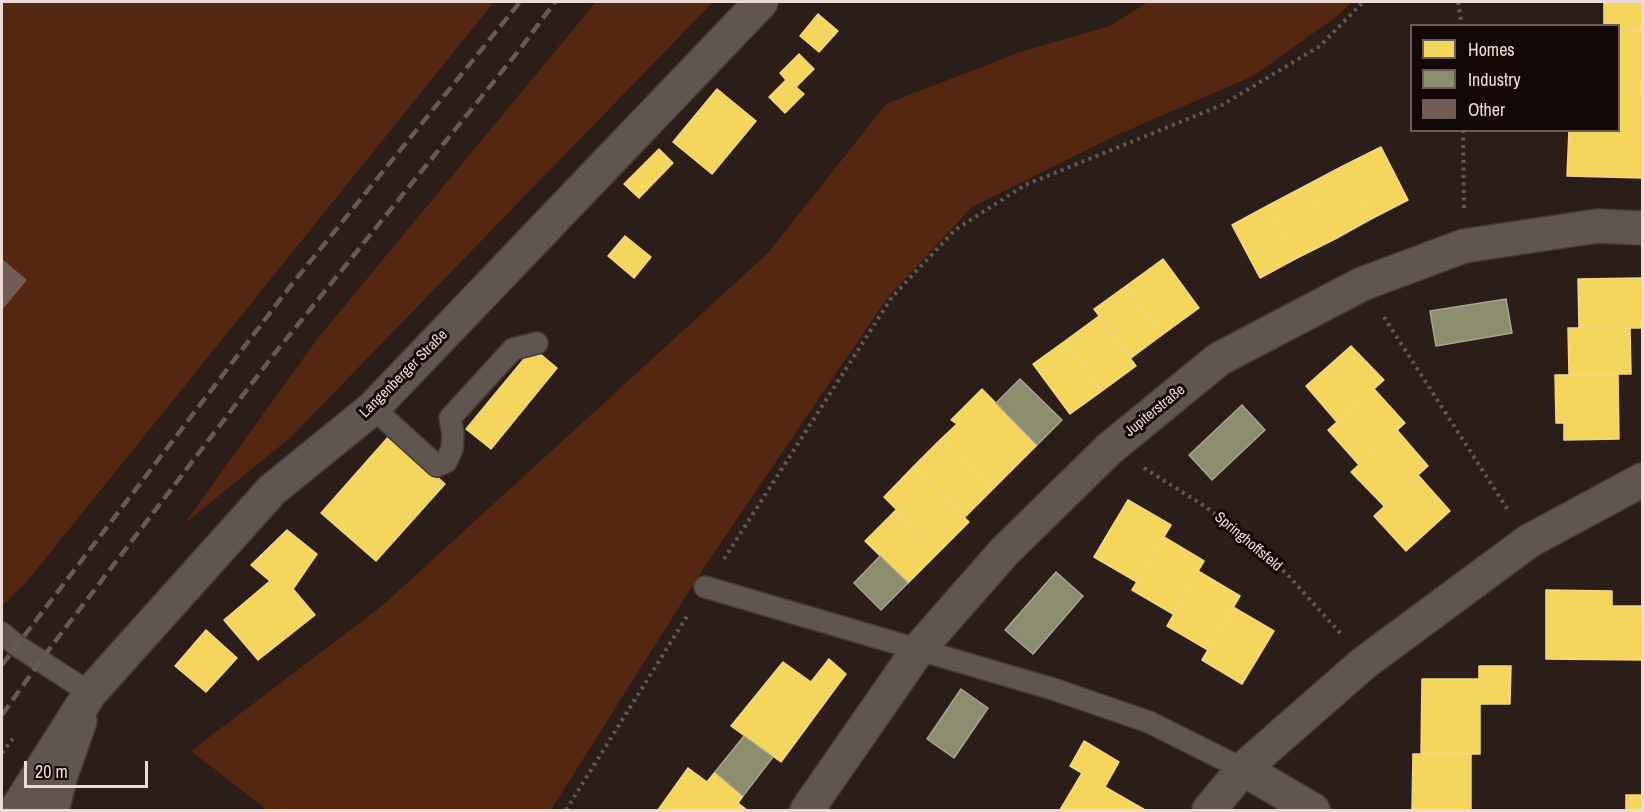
<!DOCTYPE html>
<meta charset="utf-8">
<style>
body{margin:0}
#map{position:relative;width:1644px;height:812px;overflow:hidden;background:#2b1e19;font-family:"Archivo Narrow",sans-serif}
canvas{display:block}
.frame{position:absolute;inset:0;border:3px solid #ecdbd4;pointer-events:none}
.legend{position:absolute;left:1410px;top:24px;width:210px;height:108px;box-sizing:border-box;background:#130805;border:2px solid #6a5c58;margin:0;padding:8px 10px;list-style:none;font-size:18px;color:#ecdbd4}
.legend li{display:flex;align-items:center;gap:12px;height:30px}
.legend b{width:30px;border:2px solid #6a5c58}
.scale{position:absolute;left:24px;top:761px;width:124px;height:27px;box-sizing:border-box;border:3px solid #ecdbd4;border-top:0;padding-left:8px;font-size:18px;line-height:21px;white-space:nowrap;color:#ecdbd4;-webkit-text-stroke:4px #130805;paint-order:stroke}
</style>
<div id="map">
<canvas width="1644" height="812"></canvas>
<div class="frame"></div>
<ul class="legend">
<li><b style="height:16px;background:#f6d55c"></b>Homes</li>
<li><b style="height:16px;background:#8c8c6e"></b>Industry</li>
<li><b style="height:16px;background:#735c53"></b>Other</li>
</ul>
<div class="scale">20 m</div>
</div>
<script>
const ctx = document.querySelector('canvas').getContext('2d');
ctx.lineJoin = 'round';
function fillPath(path, color) {
  ctx.fillStyle = color;
  ctx.fill(path, 'evenodd');
}
function toPath(rows) {
  const path = new Path2D();
  for (const r of rows) {
    path.moveTo(r[0], r[1]);
    for (let i = 2; i < r.length; i += 2) path.lineTo(r[i], r[i + 1]);
  }
  return path;
}
function stroke(path, color, width, dash) {
  ctx.strokeStyle = color;
  ctx.lineWidth = width;
  ctx.lineCap = dash ? 'butt' : 'round';
  ctx.setLineDash(dash || []);
  ctx.stroke(path);
}
function write(font, color, halo, rows, align = 'center') {
  ctx.font = font + ' "Archivo Narrow",sans-serif';
  ctx.lineWidth = 6;
  ctx.setLineDash([]);
  ctx.textBaseline = 'middle';
  ctx.strokeStyle = halo;
  ctx.fillStyle = color;
  for (const [text, x, y, turn = 0] of rows) {
    ctx.save();
    ctx.translate(x, y);
    ctx.rotate((+turn || 0) * Math.PI / 180);
    ctx.textAlign = isNaN(turn) ? turn : align;
    if (halo) ctx.strokeText(text, 0, 0);
    ctx.fillText(text, 0, 0);
    ctx.restore();
  }
}
const green = toPath([
 [2,2,494,2,25,584,2,606],
 [596,2,713,2,290,438,184,524,318,338],
 [1148,2,1351,2,1340,14,1253,76,1117,135,972,207,888,297,703,569,551,810,267,810,191,751,383,605,768,253,886,104,1020,52,1110,26]
]);
const homes = toPath([
 [1604,2,1642,2,1642,31,1618,30,1618,26,1604,26,1604,2],
 [818,14,838,31,819,52,800,36,818,14],
 [1618,30,1642,31,1642,88,1618,88,1618,30],
 [799,54,814,69,796,87,804,94,785,113,769,97,786,80,780,73,799,54],
 [1618,88,1642,88,1642,178,1567,176,1569,130,1618,130,1618,88],
 [717,89,756,121,712,174,673,142,717,89],
 [1381,147,1408,200,1371,219,1343,166,1381,147],
 [659,149,673,163,639,198,624,184,659,149],
 [1343,166,1371,219,1335,239,1307,185,1343,166],
 [1307,185,1335,239,1297,258,1269,205,1307,185],
 [1269,205,1297,258,1260,278,1232,225,1269,205],
 [625,236,651,257,634,278,608,256,625,236],
 [1163,259,1199,308,1162,335,1126,286,1163,259],
 [1642,278,1642,328,1579,328,1578,279,1642,278],
 [1126,286,1162,335,1131,358,1094,309,1126,286],
 [1099,316,1136,366,1102,391,1065,341,1099,316],
 [1568,328,1630,328,1631,374,1569,374,1568,328],
 [1065,341,1102,391,1070,414,1033,364,1065,341],
 [1351,346,1384,380,1337,422,1306,386,1351,346],
 [533,348,557,368,491,449,466,429,533,348],
 [1618,374,1619,439,1564,440,1564,423,1556,423,1555,375,1618,374],
 [982,389,1037,445,992,490,941,439,957,424,951,420,982,389],
 [1374,389,1405,423,1359,465,1328,430,1374,389],
 [1397,430,1428,466,1384,506,1351,472,1397,430],
 [390,435,445,484,376,561,321,513,390,435],
 [941,439,992,490,964,518,913,467,941,439],
 [913,467,969,522,939,552,884,497,913,467],
 [1418,475,1450,511,1406,551,1374,516,1418,475],
 [1128,500,1171,525,1137,582,1094,557,1128,500],
 [896,510,939,552,908,583,865,541,896,510],
 [287,530,317,554,293,589,315,615,258,660,224,620,270,581,251,565,287,530],
 [1164,537,1204,561,1173,614,1132,590,1164,537],
 [1198,571,1240,596,1208,650,1167,626,1198,571],
 [1546,590,1612,591,1612,606,1642,606,1642,660,1546,659,1546,590],
 [1233,607,1274,631,1242,684,1202,660,1233,607],
 [206,630,237,658,206,692,175,666,206,630],
 [829,659,846,674,781,762,731,726,783,662,811,682,829,659],
 [1479,666,1511,666,1510,704,1480,704,1480,754,1421,754,1422,679,1479,679,1479,666],
 [1084,741,1119,762,1105,787,1145,810,1060,810,1082,773,1070,766,1084,741],
 [1413,754,1471,754,1471,810,1412,810,1413,754],
 [688,768,707,782,715,772,743,796,738,803,747,810,658,810,688,768],
 [1626,795,1642,795,1642,810,1626,810,1626,795]
]);
const industry = toPath([
 [1506,299,1512,333,1436,346,1430,311,1506,299],
 [1020,379,1062,420,1037,445,996,403,1020,379],
 [1242,405,1265,430,1212,480,1189,455,1242,405],
 [880,556,908,583,881,610,854,583,880,556],
 [1056,572,1083,596,1033,654,1005,630,1056,572],
 [961,689,988,708,954,758,927,739,961,689],
 [744,736,773,757,743,796,715,772,744,736]
]);
const building = toPath([
 [2,259,27,280,2,310]
]);
const path = toPath([
 [1458,2,1462,26],
 [1463,130,1464,208],
 [1384,317,1508,510],
 [1144,468,1206,507,1287,574,1341,634],
 [724,559,892,297,955,230,1025,185,1222,105,1320,46,1363,2],
 [2,753,14,737],
 [566,810,689,613]
]);
const lane = toPath([
 [373,408,437,466,446,462,452,449,453,434,450,418,513,349,537,343],
 [705,587,1053,689,1149,722,1243,769],
 [2,633,16,645,90,693]
]);
const street = toPath([
 [1243,769,1313,810],
 [52,810,61,775,80,721],
 [807,810,918,650,1004,552,1109,449,1219,359,1362,284,1464,246,1597,226,1642,228],
 [1209,810,1243,769,1364,663,1529,541,1642,480]
]);
const secondary = toPath([
 [16,810,90,693,272,490,373,408,761,2]
]);
const rail = toPath([
 [2,665,292,284,520,2],
 [2,715,41,660,275,353,520,49,555,2]
]);
const streetNames = [
 ["Langenberger Straße",404,374,-45],
 ["Jupiterstraße",1155,411,-39],
 ["Springhoffsfeld",1248,542,40]
];
fillPath(green, '#552610');
fillPath(homes, '#f6d55c');
stroke(homes, '#f3d780', 1.5);
fillPath(industry, '#8c8c6e');
stroke(industry, '#a9a48d', 1.5);
fillPath(building, '#735c53');
stroke(lane, '#463b37', 24);
stroke(street, '#463b37', 36);
stroke(secondary, '#463b37', 36);
stroke(path, '#625954', 4, [3, 4.5]);
stroke(lane, '#615551', 21);
stroke(street, '#615551', 33);
stroke(secondary, '#615551', 33);
stroke(rail, '#655a56', 4.5, [12, 6]);
write('15px', '#ecdbd4', '#130805', streetNames);
</script>
